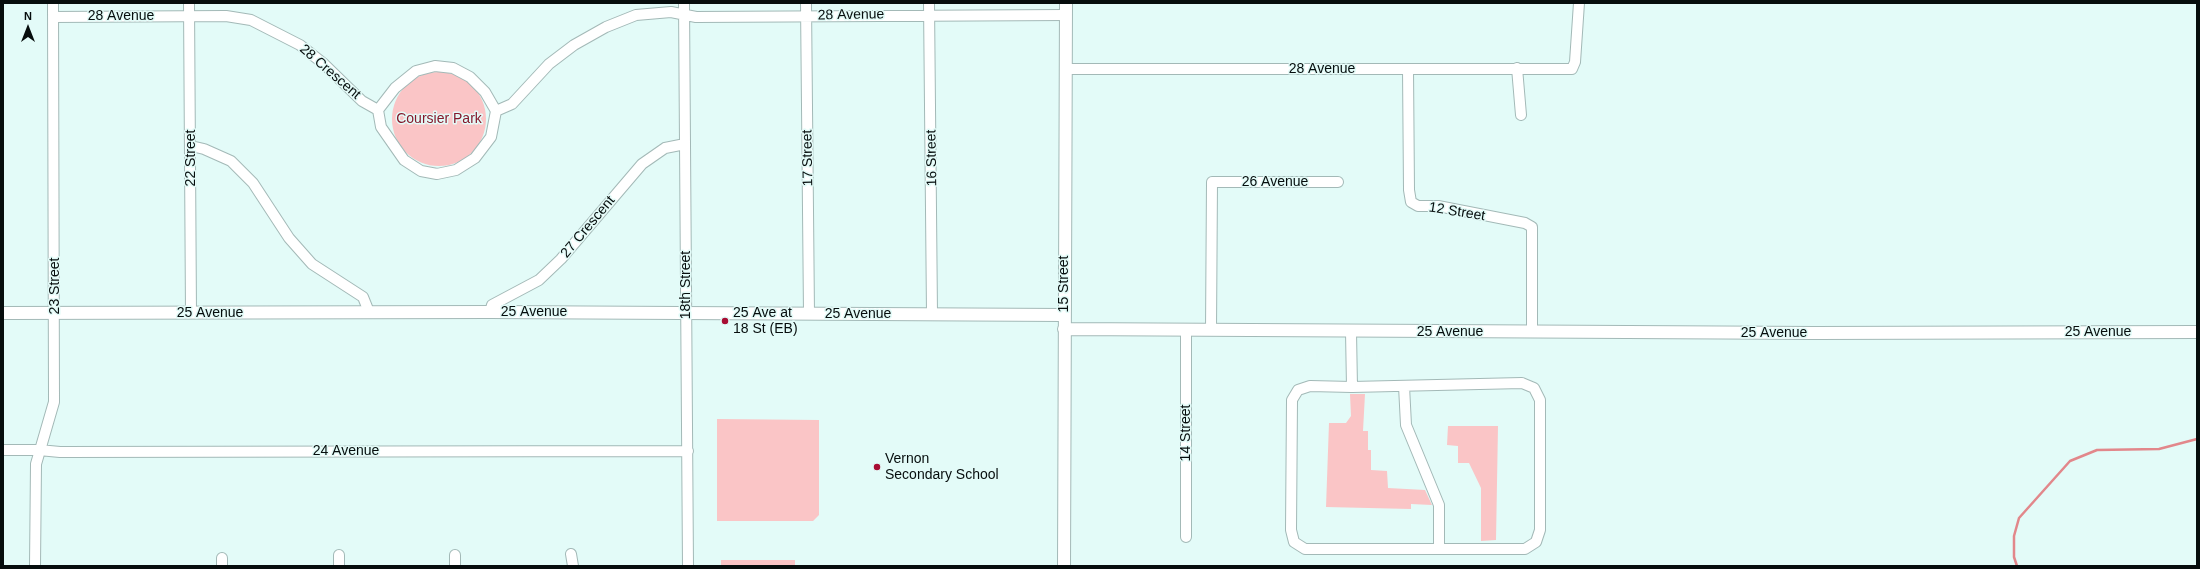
<!DOCTYPE html>
<style>
body{margin:0}
#map{position:relative;width:2200px;height:569px;overflow:hidden;background:#e3fbf8;font-family:Helvetica,sans-serif}
canvas{display:block}
.frame{position:absolute;inset:0;border:4px solid #060d0d;pointer-events:none}
.north{position:absolute;left:8px;top:8px;width:40px;height:40px;-webkit-text-stroke:3px #e3fbf8;paint-order:stroke;rotate:0deg;font-size:11px;font-weight:700;line-height:16px;text-align:center;color:#060d0d}
.north::after{content:'';display:block;margin:auto;width:14px;height:18px;background:#060d0d;clip-path:polygon(50% 0,100% 100%,50% 72%,0 100%)}
</style>
<div id="map">
<canvas width="2200" height="569"></canvas>
<div class="frame"></div>
<div class="north">N</div>
</div>
<script>
const ctx = document.querySelector('canvas').getContext('2d');
ctx.lineJoin = 'round';
function fillPath(path, color) {
  ctx.fillStyle = color;
  ctx.fill(path, 'evenodd');
}
function toPath(rows) {
  const path = new Path2D();
  for (const r of rows) {
    if (r.length === 3) {
      path.moveTo(r[0] + r[2], r[1]);
      path.arc(r[0], r[1], r[2], 0, 2 * Math.PI);
      continue;
    }
    path.moveTo(r[0], r[1]);
    for (let i = 2; i < r.length; i += 2) path.lineTo(r[i], r[i + 1]);
  }
  return path;
}
function stroke(path, color, width, dash) {
  ctx.strokeStyle = color;
  ctx.lineWidth = width;
  ctx.lineCap = dash ? 'butt' : 'round';
  ctx.setLineDash(dash || []);
  ctx.stroke(path);
}
function write(font, color, halo, rows, align = 'center') {
  ctx.font = font + ' Helvetica,sans-serif';
  ctx.lineWidth = 3;
  ctx.setLineDash([]);
  ctx.textBaseline = 'middle';
  ctx.strokeStyle = halo;
  ctx.fillStyle = color;
  for (const [text, x, y, turn = 0] of rows) {
    ctx.save();
    ctx.translate(x, y);
    ctx.rotate((+turn || 0) * Math.PI / 180);
    ctx.textAlign = isNaN(turn) ? turn : align;
    if (halo) ctx.strokeText(text, 0, 0);
    ctx.fillText(text, 0, 0);
    ctx.restore();
  }
}
const green = toPath([
 [439,119,47],
 [1350,394,1365,394,1363,431,1368,431,1368,450,1371,450,1371,470,1387,471,1388,488,1425,490,1432,505,1411,504,1411,509,1326,507,1329,423,1346,423,1351,416],
 [717,419,819,420,819,515,813,521,717,521],
 [1448,426,1498,426,1496,540,1481,541,1481,488,1469,463,1458,463,1458,446,1447,445],
 [721,560,795,560,795,566,721,566]
]);
const stream = toPath([
 [2017,566,2014,557,2014,536,2019,518,2070,461,2097,450,2159,449,2197,439]
]);
const minor = toPath([
 [189,3,191,313],
 [684,3,688,566],
 [806,3,809,314],
 [929,3,932,314],
 [53,17,226,16,251,20,300,45,324,64,362,101,378,110],
 [435,66,453,68,470,77,485,92,496,111,491,137,475,158,456,170,437,174,421,171,404,160,381,127,378,110,395,88,416,71,435,66],
 [1517,68,1521,115],
 [1065,69,1572,69,1575,62,1579,3],
 [1408,69,1409,190,1411,202,1418,206,1438,206,1525,223,1532,227,1532,332],
 [496,111,512,104,549,64,574,45,606,27,636,15,671,12,696,17,1066,15],
 [191,146,204,149,231,161,253,183,289,238,312,264,363,297,369,312],
 [490,312,492,305,539,280,561,259,642,164,665,148,685,144],
 [1186,330,1186,537],
 [1211,330,1212,182,1338,182],
 [1351,332,1352,387],
 [1522,383,1534,388,1540,400,1540,530,1536,542,1525,549,1305,549,1294,542,1291,530,1292,400,1298,390,1310,386,1352,387,1522,383],
 [1404,386,1406,425,1439,505,1439,549],
 [3,450,39,450,60,452,688,451],
 [571,554,573,566],
 [339,555,339,566],
 [455,555,455,566],
 [222,558,222,566],
 [35,566,36,464,54,402,53,3]
]);
const tertiary = toPath([
 [3,313,490,312,1064,315],
 [1064,329,1815,333,2197,332],
 [1064,566,1066,3]
]);
const markers = [
 [725,321,4,"#a70d33"],
 [877,467,4,"#a70d33"]
];
const streetNames = [
 ["28 Avenue",851,15,-1],
 ["28 Avenue",121,16],
 ["28 Avenue",1322,69],
 ["28 Crescent",330,72,41],
 ["22 Street",191,158,-90],
 ["17 Street",808,158,-91],
 ["16 Street",932,158,-91],
 ["26 Avenue",1275,182],
 ["12 Street",1457,212,9],
 ["27 Crescent",588,227,-50],
 ["15 Street",1064,284,-90],
 ["18th Street",686,285,-90],
 ["23 Street",55,286,-90],
 ["25 Avenue",534,312],
 ["25 Avenue",210,313],
 ["25 Avenue",858,314],
 ["25 Avenue",1450,332],
 ["25 Avenue",2098,332],
 ["25 Avenue",1774,333],
 ["14 Street",1186,433,-90],
 ["24 Avenue",346,451]
];
const parkNames = [
 ["Coursier Park",439,119]
];
const poiNames = [
 ["25 Ave at",733,313],
 ["18 St (EB)",733,329],
 ["Vernon",885,459],
 ["Secondary School",885,475]
];
fillPath(green, '#fac5c6');
stroke(stream, '#e2878b', 2.5);
stroke(minor, '#a3b9b7', 12);
stroke(tertiary, '#a3b9b7', 14);
stroke(minor, '#fff', 10);
stroke(tertiary, '#fff', 12);
for (const [x, y, r, color] of markers) {
  const dot = new Path2D();
  dot.arc(x, y, r, 0, 2 * Math.PI);
  ctx.fillStyle = color;
  ctx.fill(dot);
  stroke(dot, '#e3fbf8', 1.5);
}
write('14px', '#060d0d', '#e3fbf8', streetNames);
write('14px', '#85192c', '#e3fbf8', parkNames);
write('14px', '#060d0d', '#e3fbf8', poiNames, 'left');
</script>
